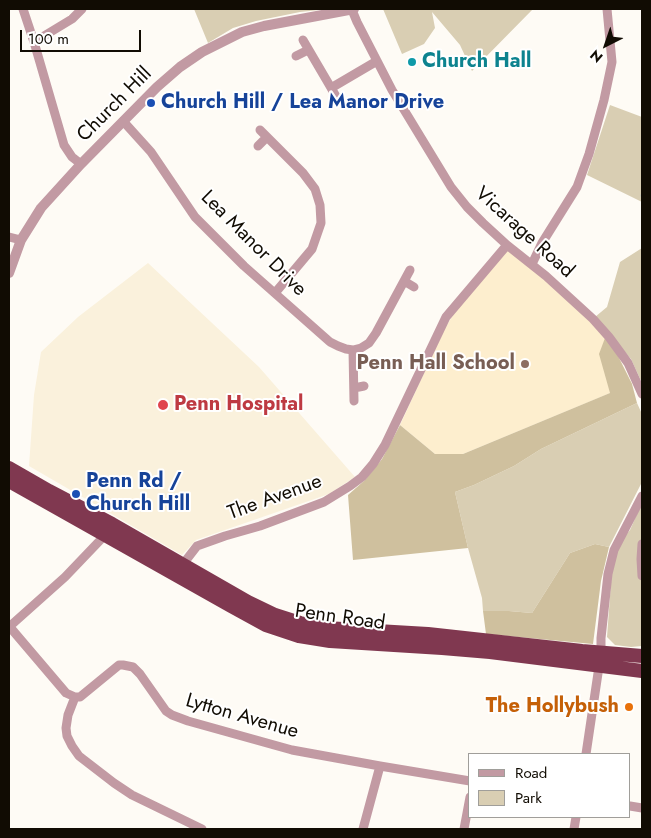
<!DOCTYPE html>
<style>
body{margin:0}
#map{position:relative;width:651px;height:838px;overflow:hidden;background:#fefbf5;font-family:Jost,sans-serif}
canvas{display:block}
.frame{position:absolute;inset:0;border:10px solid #110c03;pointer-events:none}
.legend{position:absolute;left:468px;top:753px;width:162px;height:65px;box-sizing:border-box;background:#fff;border:1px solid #a09e9a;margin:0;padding:6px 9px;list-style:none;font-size:15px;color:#110c03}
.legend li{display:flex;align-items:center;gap:10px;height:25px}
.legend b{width:25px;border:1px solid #a09e9a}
.north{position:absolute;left:581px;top:20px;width:50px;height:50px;-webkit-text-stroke:4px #fff;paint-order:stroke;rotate:221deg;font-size:14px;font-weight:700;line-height:20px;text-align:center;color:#110c03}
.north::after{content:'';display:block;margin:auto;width:18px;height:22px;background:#110c03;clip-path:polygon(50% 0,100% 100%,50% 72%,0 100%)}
.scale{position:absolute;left:20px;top:30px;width:121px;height:22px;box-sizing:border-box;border:2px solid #110c03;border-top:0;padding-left:6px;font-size:15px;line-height:18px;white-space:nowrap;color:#110c03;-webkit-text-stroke:4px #fff;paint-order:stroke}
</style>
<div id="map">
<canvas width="651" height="838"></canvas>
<div class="frame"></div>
<ul class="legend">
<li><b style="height:6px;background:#c29aa3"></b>Road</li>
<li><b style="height:14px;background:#d9ceb3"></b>Park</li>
</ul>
<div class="north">N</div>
<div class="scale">100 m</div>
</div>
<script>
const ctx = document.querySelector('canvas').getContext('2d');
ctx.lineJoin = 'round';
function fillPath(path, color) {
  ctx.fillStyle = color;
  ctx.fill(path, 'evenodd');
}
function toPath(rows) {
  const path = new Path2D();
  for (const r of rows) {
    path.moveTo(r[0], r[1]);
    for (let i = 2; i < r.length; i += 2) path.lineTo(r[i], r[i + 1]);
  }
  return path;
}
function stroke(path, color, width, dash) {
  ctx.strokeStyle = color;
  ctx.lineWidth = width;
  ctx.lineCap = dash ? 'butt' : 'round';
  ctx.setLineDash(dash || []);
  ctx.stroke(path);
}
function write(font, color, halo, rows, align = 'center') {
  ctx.font = font + ' Jost,sans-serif';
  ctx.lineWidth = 4;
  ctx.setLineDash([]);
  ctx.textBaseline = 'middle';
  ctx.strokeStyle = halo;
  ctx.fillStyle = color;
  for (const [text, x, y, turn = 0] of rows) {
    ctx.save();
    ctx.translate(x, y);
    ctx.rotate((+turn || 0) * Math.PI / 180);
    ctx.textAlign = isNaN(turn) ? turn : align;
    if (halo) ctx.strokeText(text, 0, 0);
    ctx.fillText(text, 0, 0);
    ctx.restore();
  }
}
const built = toPath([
 [508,250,552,285,594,325,615,350,632,384,463,454,435,454,400,425,444,330,453,315,488,271]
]);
const medical = toPath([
 [148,263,259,367,355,477,329,494,196,540,182,555,29,466,34,395,41,352,78,317]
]);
const green = toPath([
 [194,9,328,9,300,12,256,21,233,28,208,43],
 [383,9,533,9,472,71,460,45,432,12,435,28,424,44,402,54],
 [610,105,642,117,642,202,587,175],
 [642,248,642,383,631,359,595,317,607,307,620,262],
 [637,403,642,414,642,482,609,547,595,544,570,553,532,613,509,611,483,611,482,598,468,548,455,492,474,485,514,466,541,449],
 [642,503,642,646,631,647,615,645,607,637,612,569,616,551,624,537,630,530]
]);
const forest = toPath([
 [605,338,615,350,632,384,637,403,541,449,514,466,474,485,455,492,468,548,353,560,348,495,365,480,382,459,400,425,435,454,463,454,610,393,599,354],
 [595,544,609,547,601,581,593,644,486,634,483,611,509,611,532,613,570,553]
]);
const stream = toPath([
 [642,195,642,196]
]);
const minor = toPath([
 [23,9,34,42,64,145,72,157,81,164],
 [352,10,357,22,392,90,451,187,467,207,483,223,507,245,546,276,593,319,609,337,628,363,642,394],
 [303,40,337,98],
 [34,42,72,19,82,9],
 [296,56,308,50],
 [331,88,377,61],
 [123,121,151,152,195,217,244,266,330,342,338,346,346,349,353,350,361,348,369,343,376,333,410,270],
 [260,130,303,173,315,189,320,205,321,223,312,249,275,293],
 [258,146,267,137],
 [9,237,21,240],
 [532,264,542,243,577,187,589,154,604,100,612,62,607,9],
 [404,281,414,287],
 [353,350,354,401],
 [354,388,364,386],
 [642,544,641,559,642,576],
 [180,568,197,546,225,536,260,526,324,502,350,486,362,477,373,464,385,445,446,317,507,245],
 [9,626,66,693,75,697,80,697,119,665,123,665,133,667,140,674,166,711,172,715,188,721,292,750,380,766,470,781],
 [9,627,65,577,108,532],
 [75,697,68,715,66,728,67,736,72,746,79,756,114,783,132,795,202,829],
 [586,754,601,653,601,638,608,574,614,550,642,496],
 [630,806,642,808],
 [363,829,380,766],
 [464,829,470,797],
 [574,829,576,817]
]);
const tertiary = toPath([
 [9,273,21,240,41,208,81,164,157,87,180,67,202,52,242,32,264,26,354,9]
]);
const trunk = toPath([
 [9,468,49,491,112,524,248,602,275,615,300,623,326,628,428,634,582,651,642,656],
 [9,481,231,606,266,625,299,636,330,641,442,648,490,652,642,671]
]);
const markers = [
 [412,62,5,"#0f9aa8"],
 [151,103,5,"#1a4fb4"],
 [525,364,5,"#8d6e63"],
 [163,405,6,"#e0444e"],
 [76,494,5,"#1a4fb4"],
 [629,707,5,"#e8710a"]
];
const cultureNames = [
 ["Church Hall",422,62]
];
const transitNames = [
 ["Church Hill / Lea Manor Drive",161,103],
 ["Penn Rd /",86,482],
 ["Church Hill",86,505]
];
const streetNames = [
 ["Church Hill",115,105,-45],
 ["Vicarage Road",524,233,42],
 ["Lea Manor Drive",253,244,45],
 ["The Avenue",275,498,-20],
 ["Penn Road",340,618,8],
 ["Lytton Avenue",242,717,16]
];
const educationNames = [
 ["Penn Hall School",515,364]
];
const healthNames = [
 ["Penn Hospital",174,405]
];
const foodNames = [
 ["The Hollybush",619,707]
];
fillPath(built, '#fdeece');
fillPath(medical, '#faf1dc');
fillPath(green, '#d9ceb3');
fillPath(forest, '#cfc09e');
stroke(stream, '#9bbad3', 2.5);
stroke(minor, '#c29aa3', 9);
stroke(tertiary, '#c29aa3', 10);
stroke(trunk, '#803850', 14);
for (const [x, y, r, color] of markers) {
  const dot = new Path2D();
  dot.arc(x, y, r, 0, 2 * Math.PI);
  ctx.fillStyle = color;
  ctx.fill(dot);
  stroke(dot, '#fff', 2);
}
write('bold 20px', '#0d838f', '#fff', cultureNames, 'left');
write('bold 20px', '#164399', '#fff', transitNames, 'left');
write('20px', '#110c03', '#fff', streetNames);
write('bold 20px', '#785e54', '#fff', educationNames, 'right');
write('bold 20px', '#be3a42', '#fff', healthNames, 'left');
write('bold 20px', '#c56008', '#fff', foodNames, 'right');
</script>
